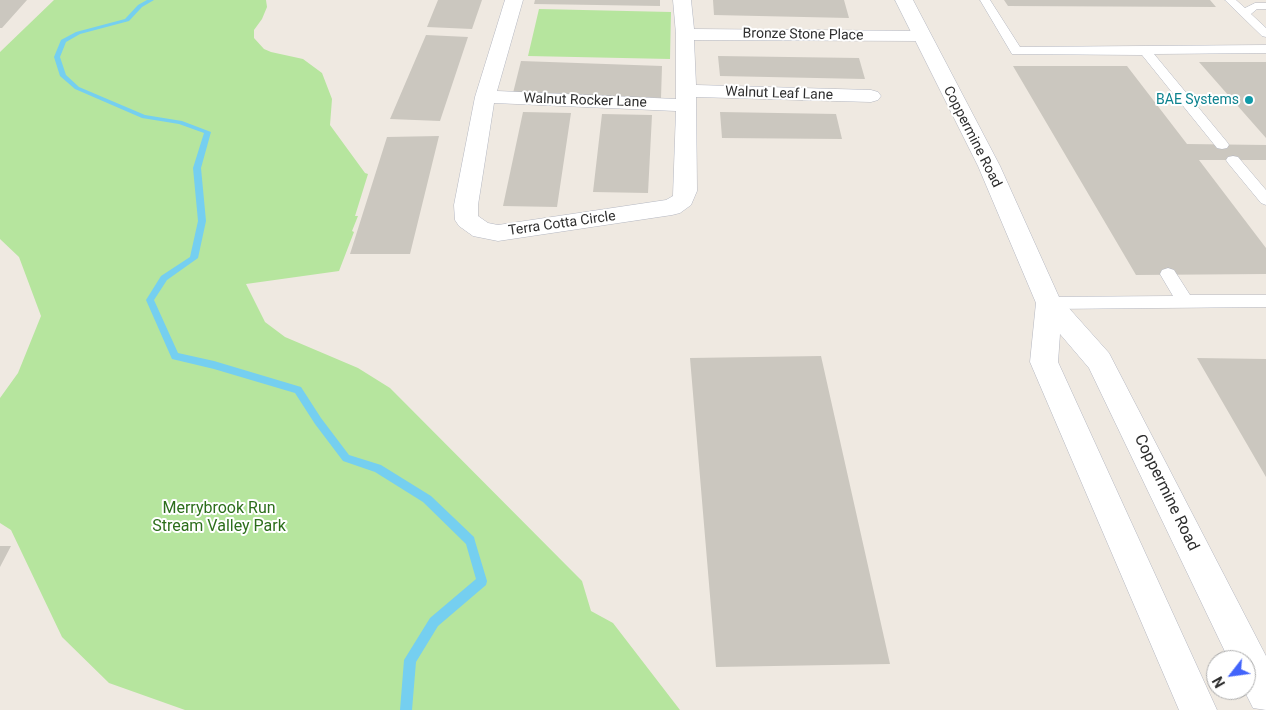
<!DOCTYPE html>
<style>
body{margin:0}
#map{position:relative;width:1266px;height:710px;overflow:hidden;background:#efe9e1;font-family:Roboto,sans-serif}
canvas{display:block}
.north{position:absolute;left:1206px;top:650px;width:50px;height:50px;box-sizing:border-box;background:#fff;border:1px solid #ababab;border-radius:50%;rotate:240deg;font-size:14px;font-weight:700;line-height:20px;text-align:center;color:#2e2e2e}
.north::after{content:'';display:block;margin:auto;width:18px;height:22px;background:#4264fb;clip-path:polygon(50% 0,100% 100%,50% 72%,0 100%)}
</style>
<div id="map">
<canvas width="1266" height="710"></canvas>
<div class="north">N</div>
</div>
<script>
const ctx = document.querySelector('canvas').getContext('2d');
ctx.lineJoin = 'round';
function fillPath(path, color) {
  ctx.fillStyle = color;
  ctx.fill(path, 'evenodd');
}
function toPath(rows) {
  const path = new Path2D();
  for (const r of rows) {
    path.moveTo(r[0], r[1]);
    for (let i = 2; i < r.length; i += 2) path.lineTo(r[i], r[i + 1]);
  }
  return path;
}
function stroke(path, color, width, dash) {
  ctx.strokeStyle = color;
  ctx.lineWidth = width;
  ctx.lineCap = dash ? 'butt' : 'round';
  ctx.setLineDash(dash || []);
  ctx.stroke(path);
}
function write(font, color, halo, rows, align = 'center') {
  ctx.font = font + ' Roboto,sans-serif';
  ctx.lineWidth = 4;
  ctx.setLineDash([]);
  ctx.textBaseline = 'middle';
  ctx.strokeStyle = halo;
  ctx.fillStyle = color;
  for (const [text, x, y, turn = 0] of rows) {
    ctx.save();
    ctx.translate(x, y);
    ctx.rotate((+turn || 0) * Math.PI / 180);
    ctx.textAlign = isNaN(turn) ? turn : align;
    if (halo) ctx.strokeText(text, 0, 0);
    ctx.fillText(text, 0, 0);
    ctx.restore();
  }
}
const green = toPath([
 [54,0,266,0,267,7,262,19,254,30,254,38,264,49,271,52,303,59,322,73,332,99,330,125,365,173,368,174,355,216,358,216,352,231,354,232,339,271,246,284,265,322,285,337,358,368,390,388,582,581,591,611,613,623,680,710,185,710,109,683,62,637,11,530,0,523,0,398,18,373,41,316,19,257,0,239,0,52],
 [539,9,671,12,670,59,528,56]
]);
const stream = toPath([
 [147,0,154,0,142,7,129,21,80,34,66,42,60,57,66,75,79,87,145,115,182,121,211,132,201,168,206,221,198,258,167,280,154,300,178,353,214,361,301,387,321,418,349,455,381,465,431,496,474,537,475,541,487,581,486,585,438,626,416,662,412,710,400,710,404,660,430,618,476,579,466,544,423,502,375,472,343,461,315,424,295,393,214,369,172,359,146,300,161,276,190,257,198,221,193,168,204,133,179,124,142,118,75,89,60,76,54,57,61,40,76,32,125,19,138,5,147,0]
]);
const building = toPath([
 [0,0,27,0,2,28,0,28],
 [438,0,482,0,472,29,427,27],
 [535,0,660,0,660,6,534,4],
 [713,0,844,0,849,18,714,15],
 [1004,0,1210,0,1216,7,1008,6],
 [426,35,468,37,440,121,390,119],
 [718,56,859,58,865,79,720,76],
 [521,61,662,66,661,98,513,93],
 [1199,62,1266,62,1266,138],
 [1013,66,1127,66,1187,144,1266,145,1266,160,1199,160,1266,248,1266,274,1136,275],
 [523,112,571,113,557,207,503,206],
 [720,112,836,114,842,139,722,138],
 [602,114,652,115,648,193,593,192],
 [439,136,410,254,350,254,387,137],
 [821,356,890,664,716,667,690,358],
 [1197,358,1266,359,1266,477],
 [0,546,11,546,0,567]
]);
const lane = toPath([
 [980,0,990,0,1020,47,1266,45,1266,53,1154,54,1227,142,1229,145,1227,148,1222,149,1217,148,1142,55,1012,54,980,0],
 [1225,0,1236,0,1245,8,1255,3,1266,3,1266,9,1257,9,1251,14,1266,28,1266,37,1262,36,1225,0],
 [1233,156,1238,157,1266,190,1266,205,1261,203,1228,163,1226,160,1228,157,1233,156],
 [1168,268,1174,270,1190,295,1266,295,1266,307,1049,309,1043,307,1041,303,1043,299,1049,297,1173,296,1160,274,1162,270,1168,268]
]);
const street = toPath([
 [505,0,523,0,497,91,676,99,676,34,673,0,691,0,694,29,921,31,927,32,930,36,927,40,921,41,694,40,696,85,871,90,878,92,881,96,878,100,871,102,696,97,697,191,691,205,680,213,672,215,498,241,473,236,459,226,455,220,454,205,475,97,505,0],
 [494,103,676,111,673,196,666,200,498,225,488,223,478,216,478,205,494,103]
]);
const secondary = toPath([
 [895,0,913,0,1000,166,1059,297,1109,353,1266,656,1266,710,1253,708,1244,690,1246,690,1246,660,1229,660,1089,368,1060,334,1058,362,1217,710,1179,710,1030,362,1036,303,978,166,895,0]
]);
const markers = [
 [1249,100,5,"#0f9aa8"]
];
const farStreetnames = [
 ["Bronze Stone Place",803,35,1],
 ["Walnut Leaf Lane",779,94,2],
 ["Walnut Rocker Lane",585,101,2],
 ["Coppermine Road",972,137,63],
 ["Terra Cotta Circle",562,224,-8]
];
const farCulturenames = [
 ["BAE Systems",1239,100]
];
const streetNames = [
 ["Coppermine Road",1166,493,64]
];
const parkNames = [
 ["Merrybrook Run",219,509],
 ["Stream Valley Park",219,527]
];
fillPath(green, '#b6e59e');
fillPath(stream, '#75cff0');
fillPath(building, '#cbc7bf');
stroke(lane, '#b4b7c1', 1);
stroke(street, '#b4b7c1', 1);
stroke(secondary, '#b4b7c1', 1);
fillPath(lane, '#fff');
fillPath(street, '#fff');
fillPath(secondary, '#fff');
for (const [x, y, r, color] of markers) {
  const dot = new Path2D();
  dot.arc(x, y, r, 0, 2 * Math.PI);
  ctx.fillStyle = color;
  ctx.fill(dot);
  stroke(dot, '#fff', 2);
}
write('14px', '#2e2e2e', '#fff', farStreetnames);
write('14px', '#0d838f', '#fff', farCulturenames, 'right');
write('16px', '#2e2e2e', '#fff', streetNames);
write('16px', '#2c6e1b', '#fff', parkNames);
</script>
